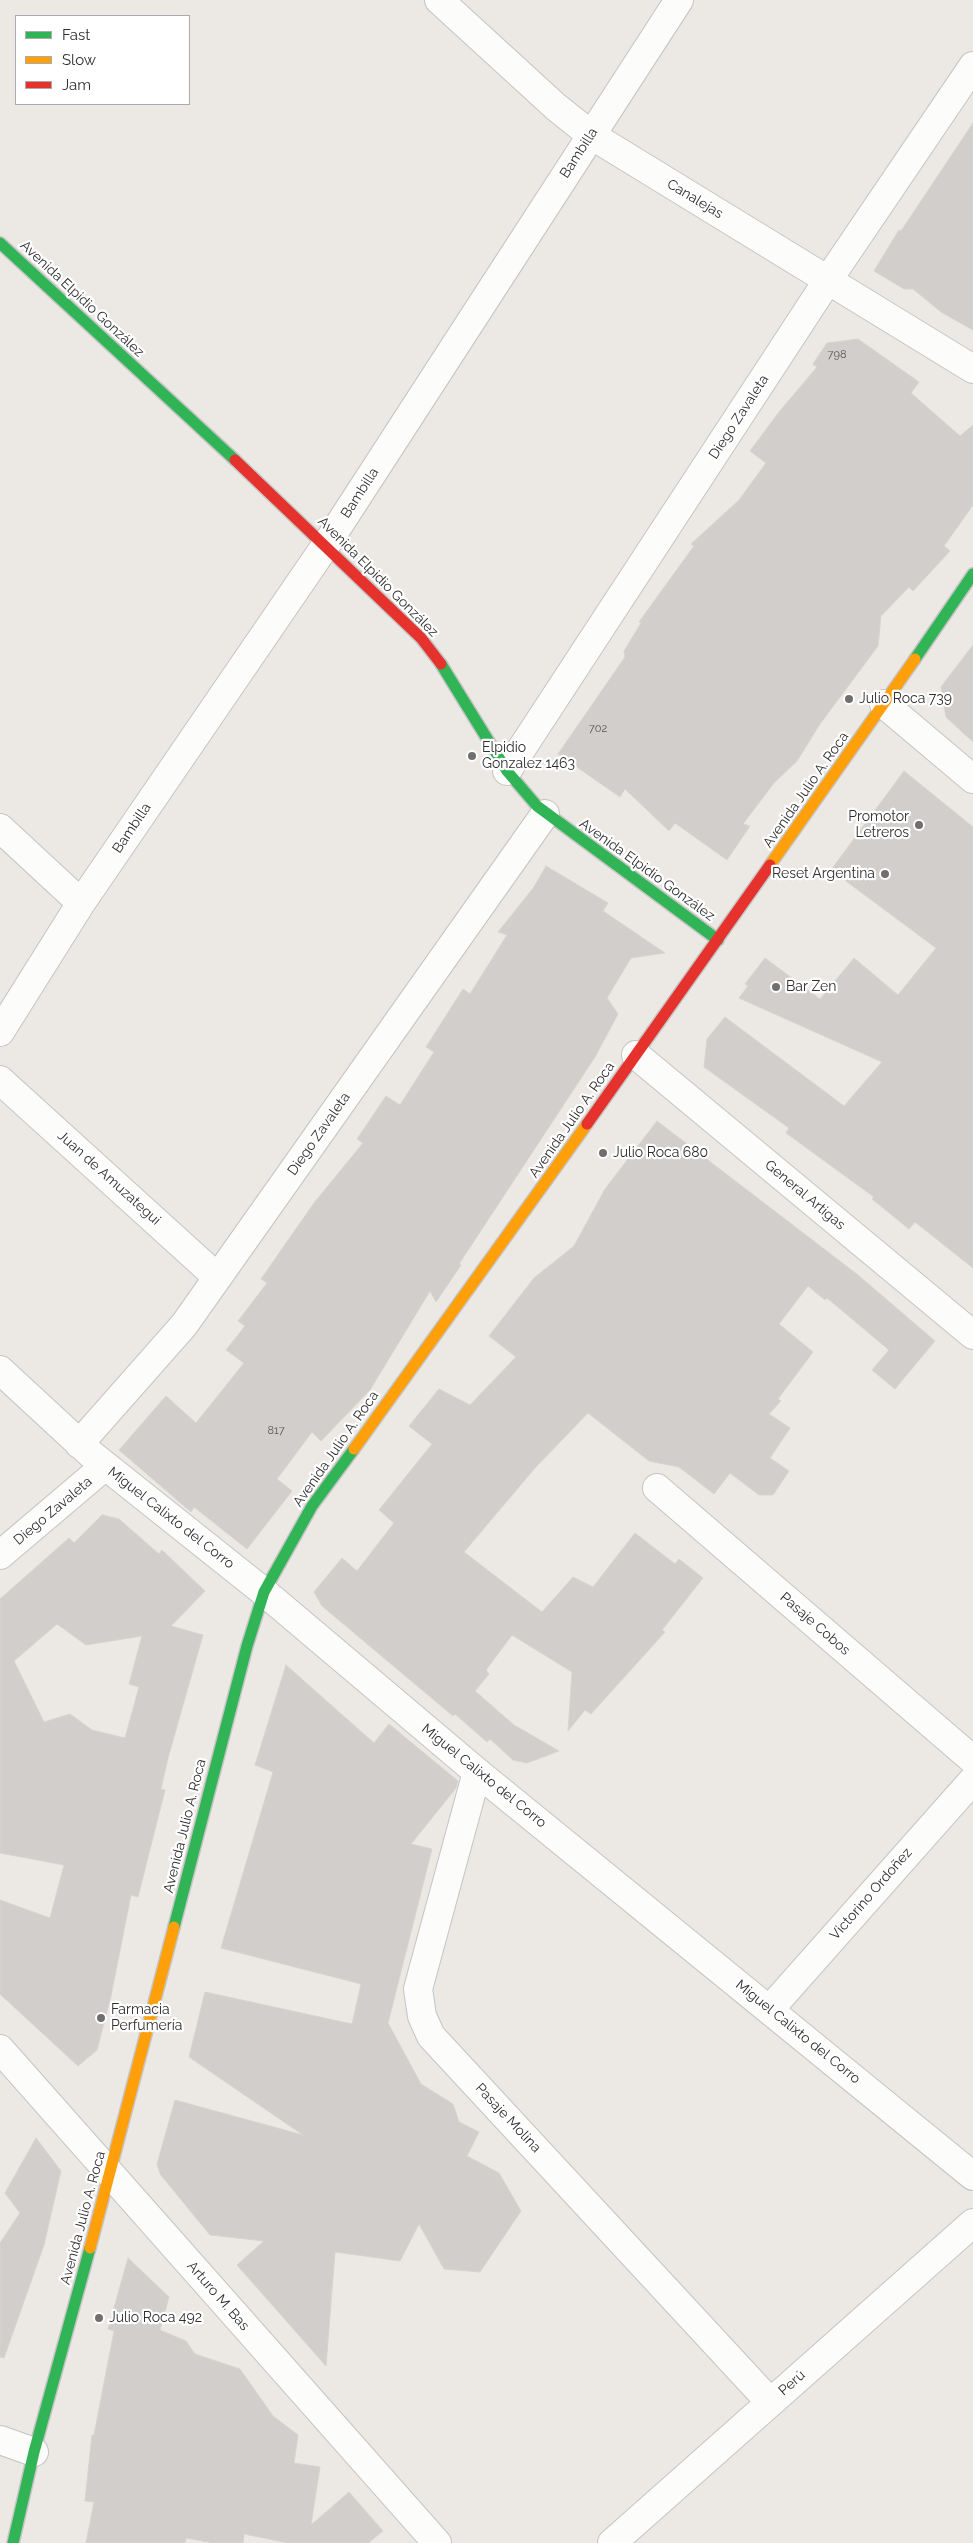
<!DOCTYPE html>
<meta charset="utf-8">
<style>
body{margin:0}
#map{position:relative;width:973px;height:2543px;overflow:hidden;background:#ece8e4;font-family:Raleway,sans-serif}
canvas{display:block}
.legend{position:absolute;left:15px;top:15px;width:175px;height:90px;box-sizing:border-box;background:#fff;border:1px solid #ababab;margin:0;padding:6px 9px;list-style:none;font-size:15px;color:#2e2e2e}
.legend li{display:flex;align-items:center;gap:10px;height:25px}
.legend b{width:25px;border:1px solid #ababab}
</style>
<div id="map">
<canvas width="973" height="2543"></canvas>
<ul class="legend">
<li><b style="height:6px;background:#30b455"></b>Fast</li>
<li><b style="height:6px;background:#ff9f0a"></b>Slow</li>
<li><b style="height:6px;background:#e5322d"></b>Jam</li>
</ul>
</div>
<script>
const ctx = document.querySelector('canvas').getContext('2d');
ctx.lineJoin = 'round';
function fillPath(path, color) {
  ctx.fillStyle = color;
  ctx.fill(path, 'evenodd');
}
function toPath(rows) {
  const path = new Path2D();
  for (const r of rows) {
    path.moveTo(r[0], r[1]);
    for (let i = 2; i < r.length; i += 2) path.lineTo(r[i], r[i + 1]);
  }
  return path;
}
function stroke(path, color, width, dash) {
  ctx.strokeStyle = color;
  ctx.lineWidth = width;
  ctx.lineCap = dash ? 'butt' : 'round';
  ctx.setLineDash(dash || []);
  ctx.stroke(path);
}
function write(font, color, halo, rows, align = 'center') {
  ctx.font = font + ' Raleway,sans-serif';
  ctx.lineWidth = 4.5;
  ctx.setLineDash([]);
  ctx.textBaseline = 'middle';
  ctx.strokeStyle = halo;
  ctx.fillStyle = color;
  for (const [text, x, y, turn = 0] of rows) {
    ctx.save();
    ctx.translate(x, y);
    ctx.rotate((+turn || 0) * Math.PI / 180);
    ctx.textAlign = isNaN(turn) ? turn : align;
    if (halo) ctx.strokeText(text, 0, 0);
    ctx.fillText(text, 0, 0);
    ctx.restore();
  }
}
const building = toPath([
 [973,123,973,330,941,312,913,289,904,289,874,271,899,230,901,231,973,123],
 [858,339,919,382,911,393,960,436,973,425,973,505,944,546,950,551,913,591,909,587,881,616,878,646,820,724,797,761,774,783,743,824,750,826,727,860,675,823,669,831,625,789,620,797,558,754,625,657,624,651,641,623,639,622,694,546,691,544,739,500,766,463,750,451,779,412,817,367,813,364,827,343,858,339],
 [973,645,973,742,946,717,941,687,973,645],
 [904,771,973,827,973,1268,915,1222,909,1229,872,1199,874,1197,786,1133,789,1128,704,1067,707,1039,725,1017,844,1106,882,1062,739,998,748,986,745,984,765,958,820,999,854,958,898,995,936,948,831,870,904,771],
 [546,866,608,903,603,911,665,953,631,958,607,998,618,1014,595,1057,459,1264,461,1265,436,1302,430,1291,370,1390,321,1441,312,1432,277,1479,292,1491,247,1549,194,1507,191,1512,119,1450,166,1396,196,1423,244,1363,226,1350,245,1326,238,1321,267,1283,261,1279,314,1203,363,1143,357,1139,386,1096,400,1105,434,1052,426,1047,463,989,470,994,507,935,498,932,534,887,546,866],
 [657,1121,858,1275,935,1341,895,1389,872,1370,889,1350,827,1298,825,1300,808,1286,779,1324,813,1352,778,1399,781,1401,769,1414,790,1428,770,1458,789,1471,773,1495,759,1495,730,1473,714,1494,679,1467,649,1461,588,1413,535,1468,464,1552,542,1612,573,1577,593,1587,635,1533,675,1564,679,1559,703,1578,662,1630,665,1632,591,1714,585,1710,568,1731,572,1672,512,1635,486,1670,489,1674,475,1691,514,1725,559,1751,527,1763,513,1760,490,1739,487,1742,455,1714,453,1716,322,1606,314,1592,342,1558,357,1571,394,1523,379,1510,432,1444,409,1426,439,1389,470,1405,516,1357,489,1336,534,1278,574,1246,605,1189,657,1121],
 [102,1515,119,1519,159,1554,162,1550,205,1591,171,1626,203,1635,168,1758,161,1789,165,1790,138,1897,131,1895,111,1996,97,2050,78,2066,0,1994,0,1900,50,1918,64,1865,0,1853,0,1599,69,1538,74,1543,102,1515],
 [57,1624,86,1645,142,1636,129,1684,139,1687,125,1738,92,1730,70,1714,44,1722,14,1661,57,1624],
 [286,1665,374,1743,389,1724,458,1781,456,1788,411,1844,432,1849,388,2023,421,2084,453,2104,459,2122,479,2132,467,2156,499,2173,521,2211,480,2272,444,2269,419,2224,400,2261,335,2252,326,2366,237,2265,264,2241,210,2235,160,2174,157,2164,175,2100,303,2135,189,2057,205,1992,352,2024,361,1984,221,1948,273,1772,255,1765,286,1665],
 [36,2138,61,2171,44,2245,4,2358,0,2357,0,2243,20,2213,5,2193,36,2138],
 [128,2258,169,2297,160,2330,186,2341,195,2354,240,2369,273,2416,298,2435,294,2463,320,2467,311,2525,349,2492,383,2531,368,2543,289,2543,244,2534,243,2543,214,2543,186,2538,185,2543,86,2543,94,2502,85,2501,92,2435,94,2435,114,2331,108,2329,128,2258]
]);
const street = toPath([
 [439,0,556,107,591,135,973,369],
 [884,704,973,779],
 [507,771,828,280,973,66],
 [0,828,81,903],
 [0,1032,81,903,326,545,679,0],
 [636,1055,973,1335],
 [0,1080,217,1277],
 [0,1370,92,1455,264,1592,477,1772,973,2176],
 [79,1444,184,1325,545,814],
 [657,1488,973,1760],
 [0,1555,105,1466],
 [477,1772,418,1989,422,2016,431,2036,770,2402],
 [770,2009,973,1780],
 [0,2049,437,2543],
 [0,2440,34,2452],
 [612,2543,973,2223]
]);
const fast = toPath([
 [0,243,235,460],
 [915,659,973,574],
 [441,664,507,771,537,806,718,940],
 [174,1927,247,1646,264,1592,312,1506,354,1449],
 [13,2543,34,2452,90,2248]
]);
const slow = toPath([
 [770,865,915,659],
 [354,1449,587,1124],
 [90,2248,174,1927]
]);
const jam = toPath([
 [235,460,421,638,441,664],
 [587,1124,770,865]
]);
const markers = [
 [849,699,5,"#706f6e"],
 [472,756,5,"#706f6e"],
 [919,825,5,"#706f6e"],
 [885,874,5,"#706f6e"],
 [776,987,5,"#706f6e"],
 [603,1153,5,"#706f6e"],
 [101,2018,5,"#706f6e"],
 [99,2318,5,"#706f6e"]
];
const numberNames = [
 ["798",837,355],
 ["702",598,729],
 ["817",276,1431]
];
const streetNames = [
 ["Bambilla",579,153,-57],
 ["Canalejas",695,199,31],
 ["Avenida Elpidio González",82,299,43],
 ["Diego Zavaleta",739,417,-57],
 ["Bambilla",360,493,-57],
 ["Avenida Elpidio González",378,577,45],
 ["Avenida Julio A. Roca",806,790,-55],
 ["Bambilla",132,828,-56],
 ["Avenida Elpidio González",647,870,36],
 ["Avenida Julio A. Roca",572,1120,-55],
 ["Diego Zavaleta",319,1134,-55],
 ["Juan de Amuzategui",109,1178,42],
 ["General Artigas",805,1195,40],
 ["Avenida Julio A. Roca",336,1449,-55],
 ["Diego Zavaleta",53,1511,-40],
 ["Miguel Calixto del Corro",171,1518,38],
 ["Pasaje Cobos",815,1624,41],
 ["Miguel Calixto del Corro",484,1776,39],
 ["Avenida Julio A. Roca",185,1826,-76],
 ["Victorino Ordoñez",871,1894,-49],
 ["Miguel Calixto del Corro",798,2032,39],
 ["Pasaje Molina",508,2118,47],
 ["Avenida Julio A. Roca",83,2218,-75],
 ["Arturo M. Bas",218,2296,49],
 ["Perú",792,2383,-41]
];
const poiNames = [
 ["Julio Roca 739",859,699],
 ["Elpidio",482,748],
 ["Gonzalez 1463",482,764],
 ["Promotor",909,817,"right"],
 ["Letreros",909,833,"right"],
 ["Reset Argentina",875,874,"right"],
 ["Bar Zen",786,987],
 ["Julio Roca 680",613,1153],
 ["Farmacia",111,2010],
 ["Perfumería",111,2026],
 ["Julio Roca 492",109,2318]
];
fillPath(building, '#d1cecb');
stroke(building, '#d7d4d0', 1);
stroke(street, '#c5c4c5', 30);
stroke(fast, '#c5c4c5', 14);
stroke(slow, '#c5c4c5', 14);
stroke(jam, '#c5c4c5', 14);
stroke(street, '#fcfcfb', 28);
stroke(fast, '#30b455', 11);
stroke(slow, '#ff9f0a', 11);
stroke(jam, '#e5322d', 11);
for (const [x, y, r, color] of markers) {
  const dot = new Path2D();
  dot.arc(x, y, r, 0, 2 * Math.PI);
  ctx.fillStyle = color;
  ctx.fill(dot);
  stroke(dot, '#fff', 2);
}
write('11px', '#585857', null, numberNames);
write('14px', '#2e2e2e', '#fff', streetNames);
write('14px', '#2e2e2e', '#fff', poiNames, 'left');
</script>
